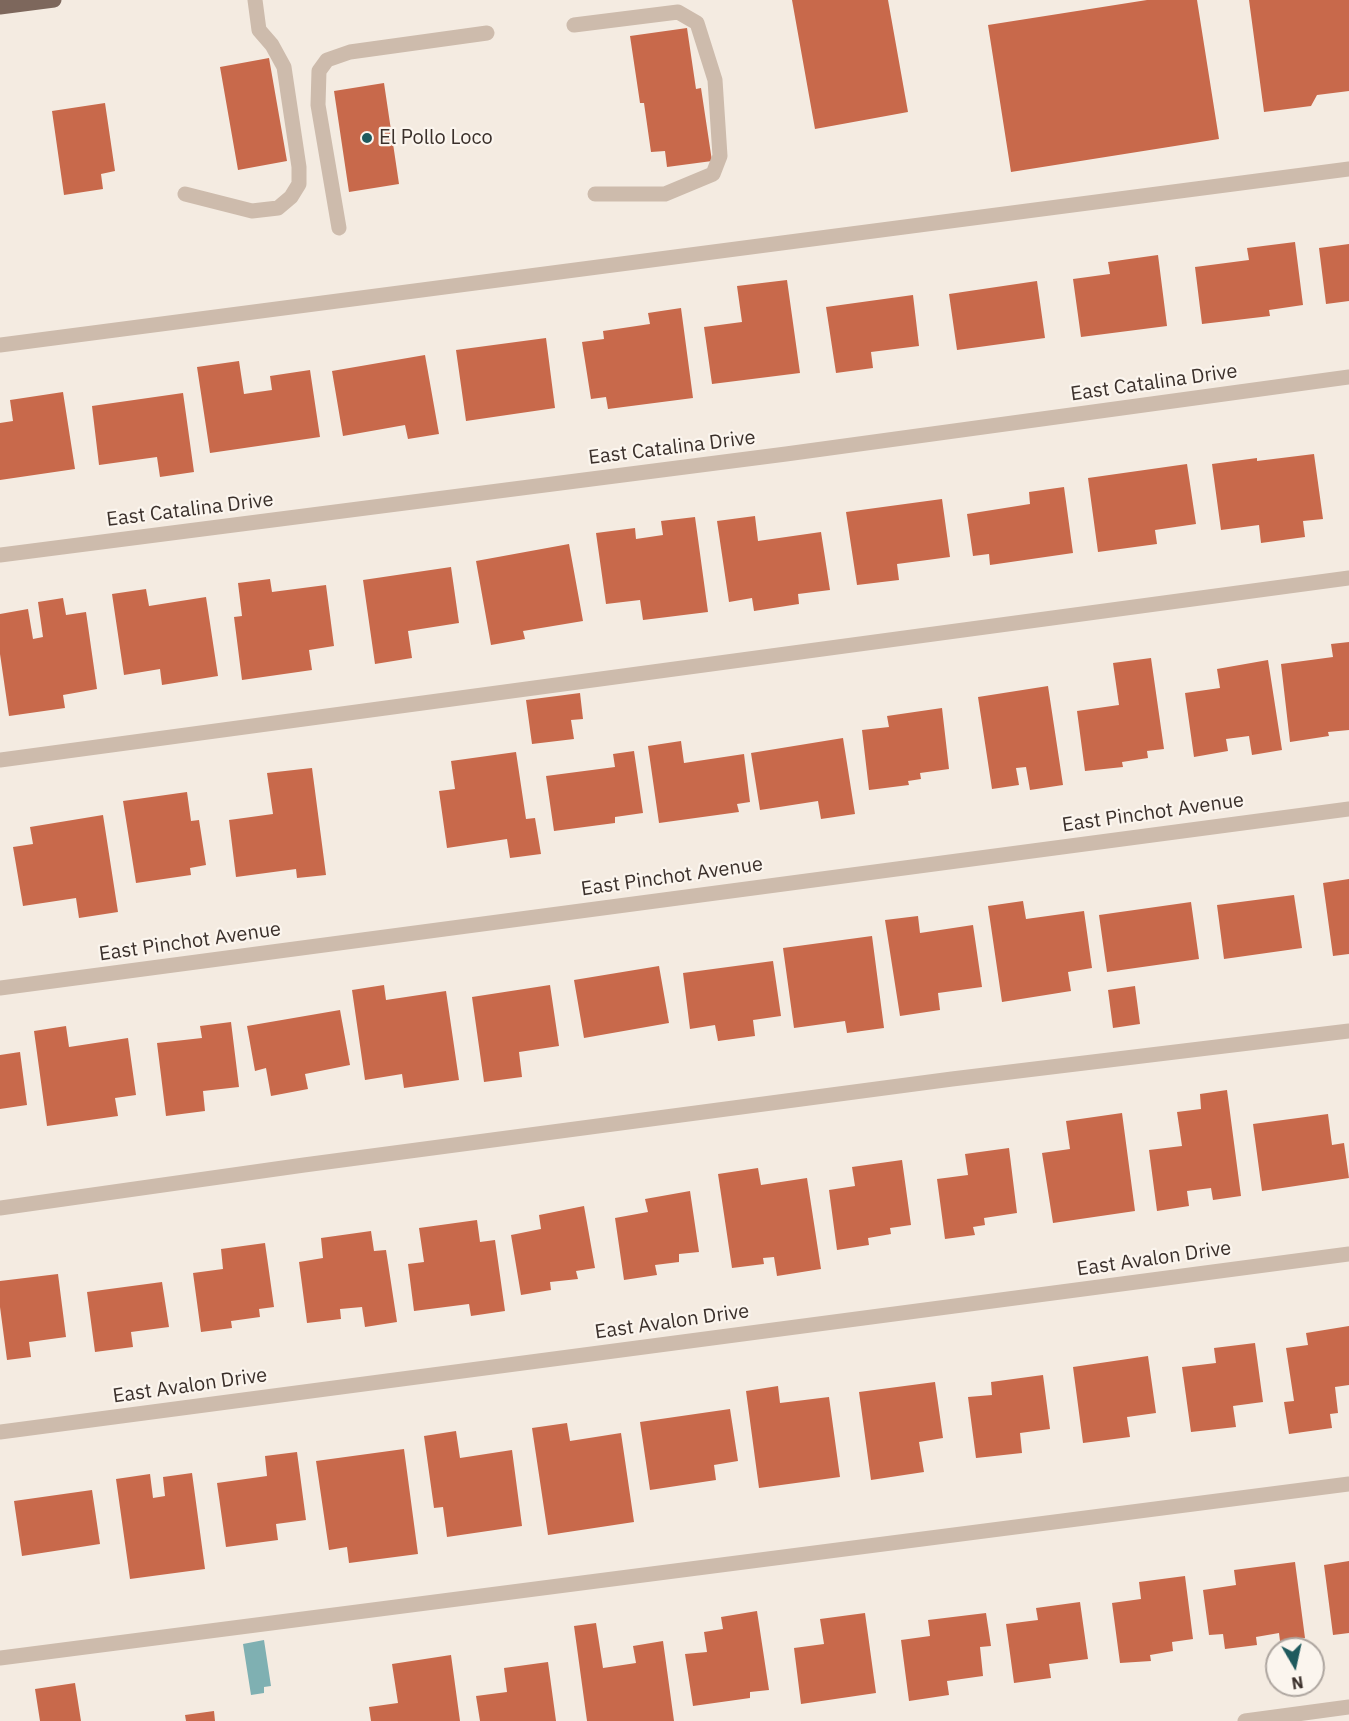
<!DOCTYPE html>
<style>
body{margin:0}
#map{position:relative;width:1349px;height:1721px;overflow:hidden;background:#f4ebe1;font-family:"IBM Plex Sans",sans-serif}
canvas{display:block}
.north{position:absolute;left:1265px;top:1637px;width:60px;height:60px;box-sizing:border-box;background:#fbf5ee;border:2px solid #aea6a0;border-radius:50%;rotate:171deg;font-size:16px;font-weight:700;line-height:24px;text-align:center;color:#3b302b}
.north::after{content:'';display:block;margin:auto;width:21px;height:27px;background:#1f5a5e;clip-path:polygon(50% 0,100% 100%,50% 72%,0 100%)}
</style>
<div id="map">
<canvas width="1349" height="1721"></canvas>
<div class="north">N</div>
</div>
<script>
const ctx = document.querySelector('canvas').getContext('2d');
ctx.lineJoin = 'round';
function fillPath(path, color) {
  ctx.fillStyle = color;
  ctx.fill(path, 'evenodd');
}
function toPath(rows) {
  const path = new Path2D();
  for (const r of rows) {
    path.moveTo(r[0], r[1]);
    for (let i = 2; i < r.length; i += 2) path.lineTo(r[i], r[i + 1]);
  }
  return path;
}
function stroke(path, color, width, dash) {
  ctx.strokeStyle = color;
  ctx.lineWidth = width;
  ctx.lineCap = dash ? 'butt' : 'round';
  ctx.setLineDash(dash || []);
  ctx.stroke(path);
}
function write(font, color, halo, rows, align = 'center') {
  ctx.font = font + ' "IBM Plex Sans",sans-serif';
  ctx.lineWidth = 4.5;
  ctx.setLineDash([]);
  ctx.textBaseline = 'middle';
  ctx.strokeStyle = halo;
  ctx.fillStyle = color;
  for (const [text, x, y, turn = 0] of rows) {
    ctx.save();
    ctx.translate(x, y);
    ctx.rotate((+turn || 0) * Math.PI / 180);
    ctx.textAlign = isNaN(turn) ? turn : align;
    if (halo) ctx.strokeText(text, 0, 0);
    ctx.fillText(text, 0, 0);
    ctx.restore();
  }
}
const water = toPath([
 [264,1640,271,1686,264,1687,264,1693,251,1695,243,1644]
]);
const building = toPath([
 [792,0,888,0,908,112,815,129],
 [1147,0,1197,0,1219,139,1011,172,988,25],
 [1249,0,1349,0,1349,91,1317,95,1311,106,1264,112],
 [687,28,696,89,701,88,712,161,667,167,665,151,651,152,644,103,640,103,630,36],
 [269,58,287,161,238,170,220,67],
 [384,83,399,184,349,192,334,91],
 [105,103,115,171,101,174,103,189,64,195,52,111],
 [1295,242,1303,305,1269,310,1270,316,1202,324,1195,267,1249,260,1247,248],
 [1349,244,1349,301,1326,304,1319,248],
 [1158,255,1167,326,1081,337,1073,279,1110,274,1108,262],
 [787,280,800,373,712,384,704,327,742,322,737,286],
 [1037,281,1045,338,957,350,949,294],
 [913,295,919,346,871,352,873,368,836,373,826,307],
 [681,308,693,398,608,409,606,397,591,399,582,342,604,339,603,331,650,324,648,313],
 [546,338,555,408,466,421,456,350],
 [425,355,439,434,408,439,405,425,343,436,332,371],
 [239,361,244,394,272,390,270,376,310,370,320,437,210,453,197,367],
 [63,392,75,469,0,480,0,423,13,421,10,400],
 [183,393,194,472,160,477,157,457,99,465,92,406],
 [1314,454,1323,519,1303,521,1305,537,1261,543,1259,525,1221,530,1212,464,1257,458,1257,461],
 [1187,464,1196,524,1155,530,1157,544,1098,552,1088,478],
 [1064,487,1073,553,990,565,989,554,973,556,967,514,1030,504,1029,492],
 [942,499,950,557,897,564,899,580,857,585,846,512],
 [755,516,758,541,821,532,830,590,798,594,799,604,754,611,752,598,729,602,717,521],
 [695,517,708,612,643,620,640,600,606,604,596,533,635,528,636,539,663,535,661,521],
 [569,544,583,621,523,631,525,639,491,645,476,561],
 [451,567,459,623,408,631,412,658,375,664,363,580],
 [270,579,272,592,326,585,334,646,309,650,312,670,242,680,234,617,242,616,238,583],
 [146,589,149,606,206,597,218,676,162,685,160,669,124,675,112,594],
 [63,598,66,615,86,612,97,689,63,695,65,708,9,716,0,654,0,614,28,609,33,639,43,637,38,602],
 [1349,642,1349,730,1328,732,1329,736,1290,742,1281,664,1333,657,1331,644],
 [1151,658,1164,749,1147,751,1148,758,1122,762,1123,767,1085,771,1077,711,1119,705,1113,663],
 [1268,660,1282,750,1252,755,1249,736,1226,739,1228,751,1194,757,1185,693,1220,688,1217,669],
 [1048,686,1063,785,1030,790,1026,767,1016,768,1019,785,992,789,978,697],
 [580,693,583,719,571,720,574,739,532,744,526,700],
 [942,708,949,769,920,773,921,779,908,781,909,785,869,790,862,730,889,727,887,716],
 [843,738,855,814,821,819,818,801,760,810,751,753],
 [681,741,684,763,744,754,750,802,737,804,739,812,659,823,648,746],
 [634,751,643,813,615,817,615,823,554,831,546,776,615,767,613,754],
 [516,752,526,819,535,818,541,854,510,858,507,839,447,848,439,791,455,789,451,761],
 [312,768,326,875,297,878,296,869,236,877,229,820,273,814,267,773],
 [187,792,191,821,199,820,206,865,190,868,191,875,136,883,123,801],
 [103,815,118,912,79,918,76,898,23,906,13,847,33,844,30,827],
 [1349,879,1349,954,1333,956,1323,883],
 [1294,895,1302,948,1224,959,1217,905],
 [1023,901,1026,919,1084,911,1092,968,1068,972,1071,991,1002,1002,988,906],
 [1191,902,1199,959,1107,972,1099,915],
 [918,916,920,933,973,925,982,987,938,993,940,1010,900,1016,885,920],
 [872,936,884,1028,847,1033,845,1021,794,1028,783,948],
 [773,961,781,1016,753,1020,755,1036,718,1041,715,1025,690,1029,683,973],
 [659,966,669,1023,584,1038,574,980],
 [384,985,386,1000,446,991,459,1080,404,1088,402,1074,365,1080,352,990],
 [550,985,559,1046,519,1052,522,1077,484,1082,472,997],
 [1135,986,1140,1024,1113,1028,1108,990],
 [340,1010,350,1065,305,1074,308,1089,271,1096,266,1068,255,1071,247,1026],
 [231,1022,239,1087,203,1091,205,1111,166,1116,157,1043,202,1038,200,1026],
 [66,1026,69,1047,128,1038,136,1095,115,1098,118,1116,47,1126,34,1031],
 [20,1052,27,1105,0,1109,0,1055],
 [1227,1090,1241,1196,1213,1200,1211,1188,1187,1191,1189,1206,1157,1211,1149,1150,1182,1146,1177,1112,1201,1109,1200,1094],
 [1122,1113,1135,1211,1053,1223,1042,1153,1070,1149,1066,1121],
 [1328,1114,1332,1145,1344,1143,1349,1178,1262,1191,1253,1124],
 [1009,1148,1017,1213,984,1218,985,1225,973,1227,975,1235,945,1239,937,1179,968,1175,965,1154],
 [902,1160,911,1225,890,1228,891,1234,868,1238,869,1245,837,1250,829,1190,855,1186,852,1167],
 [758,1168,761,1185,807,1178,821,1269,777,1276,774,1257,763,1258,764,1264,732,1268,718,1174],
 [690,1191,699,1252,679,1254,679,1262,655,1265,657,1275,624,1280,615,1218,648,1212,645,1199],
 [584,1206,595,1268,576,1271,578,1279,550,1282,551,1290,521,1295,511,1235,541,1229,539,1215],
 [477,1220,480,1242,495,1240,505,1311,471,1316,469,1304,414,1311,408,1264,424,1262,419,1228],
 [371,1231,374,1251,386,1250,397,1322,365,1327,362,1307,340,1309,341,1319,307,1323,299,1262,323,1258,321,1238],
 [265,1243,274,1307,259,1309,260,1317,231,1321,232,1328,201,1332,193,1273,223,1269,221,1249],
 [58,1274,66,1337,29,1342,31,1357,7,1360,0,1307,0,1281],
 [162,1282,169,1327,131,1332,133,1347,95,1352,87,1292],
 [1349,1326,1349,1385,1335,1387,1338,1413,1330,1414,1332,1428,1289,1434,1284,1402,1294,1401,1286,1348,1308,1345,1306,1333],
 [1255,1343,1263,1402,1233,1406,1236,1427,1191,1432,1182,1367,1216,1363,1214,1348],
 [1148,1356,1156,1413,1127,1417,1130,1437,1083,1443,1073,1367],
 [1043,1375,1050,1429,1020,1433,1022,1453,976,1458,968,1397,992,1395,991,1382],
 [935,1382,943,1438,919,1442,924,1472,871,1480,859,1392],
 [778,1386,780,1403,829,1397,840,1477,759,1488,746,1391],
 [730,1409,738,1461,714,1465,716,1480,650,1490,640,1422],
 [567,1423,570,1441,621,1433,634,1522,548,1535,532,1428],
 [456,1431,460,1458,512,1450,522,1526,447,1537,443,1507,434,1508,424,1436],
 [404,1449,418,1554,349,1563,347,1547,329,1550,316,1461],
 [297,1452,306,1520,276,1524,278,1540,226,1547,217,1483,267,1476,265,1456],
 [192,1473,205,1569,130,1579,116,1479,150,1474,153,1498,165,1496,163,1477],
 [92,1490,100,1544,22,1556,14,1501],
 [1349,1561,1349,1633,1333,1635,1324,1565],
 [1295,1562,1305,1638,1280,1641,1279,1633,1256,1637,1257,1645,1225,1649,1223,1634,1209,1635,1203,1590,1236,1585,1234,1570],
 [1185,1576,1193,1639,1172,1642,1173,1651,1150,1655,1151,1661,1120,1663,1112,1603,1141,1599,1139,1582],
 [1080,1602,1088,1659,1049,1664,1051,1678,1014,1683,1006,1624,1038,1620,1036,1608],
 [757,1611,769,1690,750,1692,750,1698,693,1706,685,1654,707,1652,704,1632,723,1629,721,1617],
 [865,1613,876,1693,801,1704,794,1648,824,1644,820,1619],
 [986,1613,991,1646,980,1647,983,1676,947,1681,949,1695,909,1701,901,1640,930,1636,928,1620],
 [596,1623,603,1668,636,1663,633,1646,663,1641,674,1721,587,1721,574,1626],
 [451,1655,460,1721,371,1721,369,1707,398,1703,392,1664],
 [548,1662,556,1721,480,1721,476,1696,507,1692,504,1668],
 [75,1683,81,1721,40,1721,35,1689],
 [214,1711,215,1721,186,1721,185,1715]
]);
const minor = toPath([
 [574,25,678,12,697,23,715,80,720,156,713,174,665,194,595,194],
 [185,194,252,211,278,208,291,197,299,184,299,167,284,67,272,45,259,30,255,0],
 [339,228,318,105,319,71,327,60,350,52,487,33],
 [0,345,1349,169],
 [0,555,786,454,1349,377],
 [0,760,1349,578],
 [0,988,1349,809],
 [0,1208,304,1165,952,1079,1349,1031],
 [0,1432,1349,1254],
 [0,1658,1349,1484],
 [1245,1721,1349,1707]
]);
const major = toPath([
 [0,7,54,0]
]);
const markers = [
 [367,138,6,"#1f5a5e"]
];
const poiNames = [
 ["El Pollo Loco",379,138]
];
const streetNames = [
 ["East Catalina Drive",1154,383,-8],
 ["East Catalina Drive",672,448,-7],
 ["East Catalina Drive",190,510,-7],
 ["East Pinchot Avenue",1153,813,-8],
 ["East Pinchot Avenue",672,877,-8],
 ["East Pinchot Avenue",190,942,-8],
 ["East Avalon Drive",1154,1259,-8],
 ["East Avalon Drive",672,1322,-8],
 ["East Avalon Drive",190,1386,-8]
];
fillPath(water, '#7fb0b2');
fillPath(building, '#c8694b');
stroke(minor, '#cdbbac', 15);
stroke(major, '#7d675c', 15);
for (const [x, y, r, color] of markers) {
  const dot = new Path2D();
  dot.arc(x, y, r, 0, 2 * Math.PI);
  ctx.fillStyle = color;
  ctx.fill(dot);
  stroke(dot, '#fbf5ee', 2);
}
write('20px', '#3b302b', '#fbf5ee', poiNames, 'left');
write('20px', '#3b302b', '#fbf5ee', streetNames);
</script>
